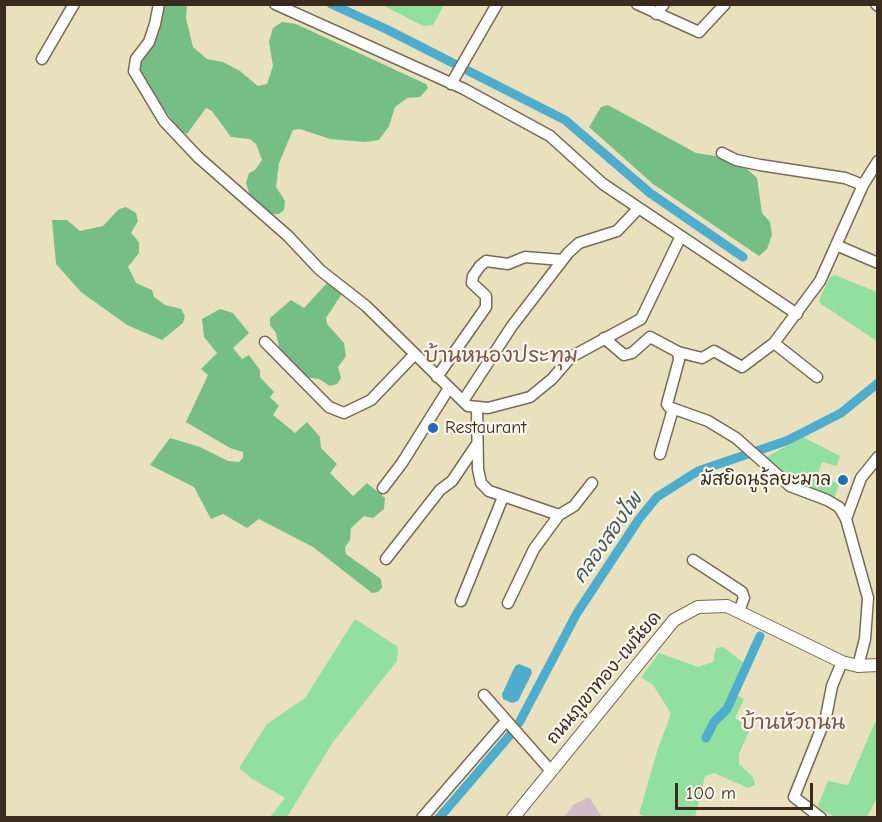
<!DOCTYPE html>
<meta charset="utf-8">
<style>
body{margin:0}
#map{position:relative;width:882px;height:822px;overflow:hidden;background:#e9e1be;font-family:"Comic Neue",sans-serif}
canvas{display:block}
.frame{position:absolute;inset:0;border:6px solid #3b2a1e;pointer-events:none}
.scale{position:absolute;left:675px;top:783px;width:138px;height:27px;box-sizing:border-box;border:3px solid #3b2a1e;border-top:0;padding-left:8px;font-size:18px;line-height:21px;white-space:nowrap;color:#3b2a1e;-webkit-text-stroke:4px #fbf7ec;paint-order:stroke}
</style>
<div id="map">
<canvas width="882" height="822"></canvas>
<div class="frame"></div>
<div class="scale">100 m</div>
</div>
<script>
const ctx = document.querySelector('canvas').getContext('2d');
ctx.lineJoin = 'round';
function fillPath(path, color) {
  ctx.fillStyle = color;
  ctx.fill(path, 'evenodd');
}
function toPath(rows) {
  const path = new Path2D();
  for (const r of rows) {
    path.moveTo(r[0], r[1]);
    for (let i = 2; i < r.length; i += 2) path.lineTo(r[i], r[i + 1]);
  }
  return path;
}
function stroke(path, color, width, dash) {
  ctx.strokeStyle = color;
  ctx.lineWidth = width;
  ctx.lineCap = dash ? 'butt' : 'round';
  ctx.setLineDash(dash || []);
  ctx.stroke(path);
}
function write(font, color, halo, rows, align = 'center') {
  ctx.font = font + ' "Comic Neue","Playpen Sans Thai",sans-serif';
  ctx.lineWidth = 4.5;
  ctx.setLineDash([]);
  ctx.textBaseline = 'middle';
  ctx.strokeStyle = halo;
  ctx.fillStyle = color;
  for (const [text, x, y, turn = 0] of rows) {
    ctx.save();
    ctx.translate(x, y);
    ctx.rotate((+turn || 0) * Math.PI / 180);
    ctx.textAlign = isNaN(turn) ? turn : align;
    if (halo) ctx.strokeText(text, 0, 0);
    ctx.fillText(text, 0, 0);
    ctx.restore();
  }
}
const industrial = toPath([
 [589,797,602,817,564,817,573,805]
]);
const green = toPath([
 [382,5,444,5,433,25,423,26],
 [835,275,877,292,877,341,821,304,819,300,830,277],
 [803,437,840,456,837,466,822,462,817,476,839,484,834,500,800,489,763,459],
 [355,619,398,647,397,661,333,742,287,817,270,817,285,798,251,778,239,768,267,724,305,698],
 [723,647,744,663,731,692,744,699,735,718,751,727,739,754,739,764,753,777,755,785,748,788,714,773,705,776,695,817,646,817,639,814,658,748,670,717,670,712,653,685,641,677,659,653,698,667,713,662,716,648],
 [875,722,878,723,877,798,867,817,835,817,821,810,818,805,828,781,848,785]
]);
const forest = toPath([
 [164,5,187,5,186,18,193,47,207,59,223,62,240,71,258,86,267,84,273,66,269,42,273,28,282,22,296,24,426,84,428,88,420,97,407,98,395,107,389,126,379,140,365,142,330,139,300,129,293,130,279,163,276,187,285,201,284,210,279,214,268,214,250,196,246,183,249,173,255,170,262,160,256,144,250,139,231,137,212,111,206,108,187,134,179,130,141,76,140,68,144,57,160,28],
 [608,105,696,153,722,157,746,168,757,178,762,213,770,222,772,235,767,249,759,256,653,184,589,127,601,107],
 [126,207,136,213,138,221,131,233,139,242,139,253,128,267,136,283,152,290,154,297,165,305,181,309,185,316,183,323,162,340,127,325,81,292,56,264,52,220,67,220,80,231,103,226,119,209],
 [328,282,343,292,326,318,327,324,344,343,346,356,338,367,341,378,337,384,330,386,319,379,303,377,280,351,276,333,270,325,270,318,291,300,304,308],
 [220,309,233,313,249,333,233,348,242,359,249,355,260,370,260,377,274,392,270,397,279,406,273,415,295,433,307,422,320,437,321,448,337,464,330,473,353,496,367,483,385,498,384,509,373,518,364,516,351,528,350,540,345,547,346,554,381,579,382,588,378,592,372,593,313,547,259,519,247,528,223,514,211,519,194,487,150,465,170,438,200,447,228,461,239,462,243,458,243,452,230,448,186,422,208,375,201,369,217,353,204,337,202,319]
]);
const water = toPath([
 [519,664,531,669,532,673,518,701,512,703,503,699,502,694,515,666]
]);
const canal = toPath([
 [331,4,386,29,565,120,650,193,743,257],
 [519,723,577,613,639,519,657,497,698,471,786,441,804,432,841,413,878,383],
 [706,738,714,722,727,709,760,636],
 [439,818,511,734]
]);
const minor = toPath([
 [159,4,155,24,149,42,136,59,134,71,164,121,198,157,288,236,320,270,366,306,468,406,488,408,530,397,552,379,571,357,641,319,680,238],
 [275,4,464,89,550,136,603,184,797,314],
 [637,4,699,32,725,4],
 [876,4,878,6],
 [656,14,664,4],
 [42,59,74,4],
 [451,84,497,4],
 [722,153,736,160,760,165,845,178,863,185],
 [836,245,878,263],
 [604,338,624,355,632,353,650,337,678,352,679,360,667,404,669,407,708,421,736,438,790,486,827,500,839,507,846,519,868,598,865,639,858,666],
 [265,342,329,407,344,413,371,400,414,355],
 [678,352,702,358,714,351,742,367,774,343],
 [437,377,486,307,486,296,472,283,473,276,480,266,486,261,508,264,525,257,562,260],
 [817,377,774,343,820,281,863,185,878,161],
 [463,401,512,326,568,253,579,243,617,231,638,209],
 [477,408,478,469,481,483,489,491,559,515,574,506,592,483],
 [660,454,673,409],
 [383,488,402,463,449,388],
 [846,519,861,478,878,457],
 [386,559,440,490,452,481,477,444],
 [693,560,742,592,744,598,739,611],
 [461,601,503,497],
 [508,603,534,549,559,515],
 [484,695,551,771],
 [422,818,506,721],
 [821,818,794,797,826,717,832,686,842,662]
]);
const tertiary = toPath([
 [513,818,674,620,698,607,727,606,842,662,858,666,878,665]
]);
const markers = [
 [433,428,6,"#1f6fb2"],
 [843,480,6,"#1f6fb2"]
];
const poiNames = [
 ["Restaurant",445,428],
 ["มัสยิดนูรุ้ลยะมาล",831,480,"right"]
];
const streetNames = [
 ["ถนนภูเขาทอง-เพนียด",604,678,-50]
];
const waterNames = [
 ["คลองสองไพ",608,538,-55]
];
const quarterNames = [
 ["บ้านหนองประทุม",501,356],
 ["บ้านหัวถนน",793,723]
];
fillPath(industrial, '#d2bdc8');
fillPath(green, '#92e09f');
fillPath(forest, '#75be86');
fillPath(water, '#4eaccd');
stroke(canal, '#4eaccd', 9);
stroke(minor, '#786a56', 13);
stroke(tertiary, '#786a56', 14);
stroke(minor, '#fff', 10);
stroke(tertiary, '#fff', 12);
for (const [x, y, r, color] of markers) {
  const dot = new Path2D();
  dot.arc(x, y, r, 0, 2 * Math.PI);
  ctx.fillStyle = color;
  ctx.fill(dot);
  stroke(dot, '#fbf7ec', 2);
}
write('18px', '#3b2a1e', '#fbf7ec', poiNames, 'left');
write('18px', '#3b2a1e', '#fbf7ec', streetNames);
write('italic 20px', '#42585b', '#fbf7ec', waterNames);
write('21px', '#7d5547', '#fbf7ec', quarterNames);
</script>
